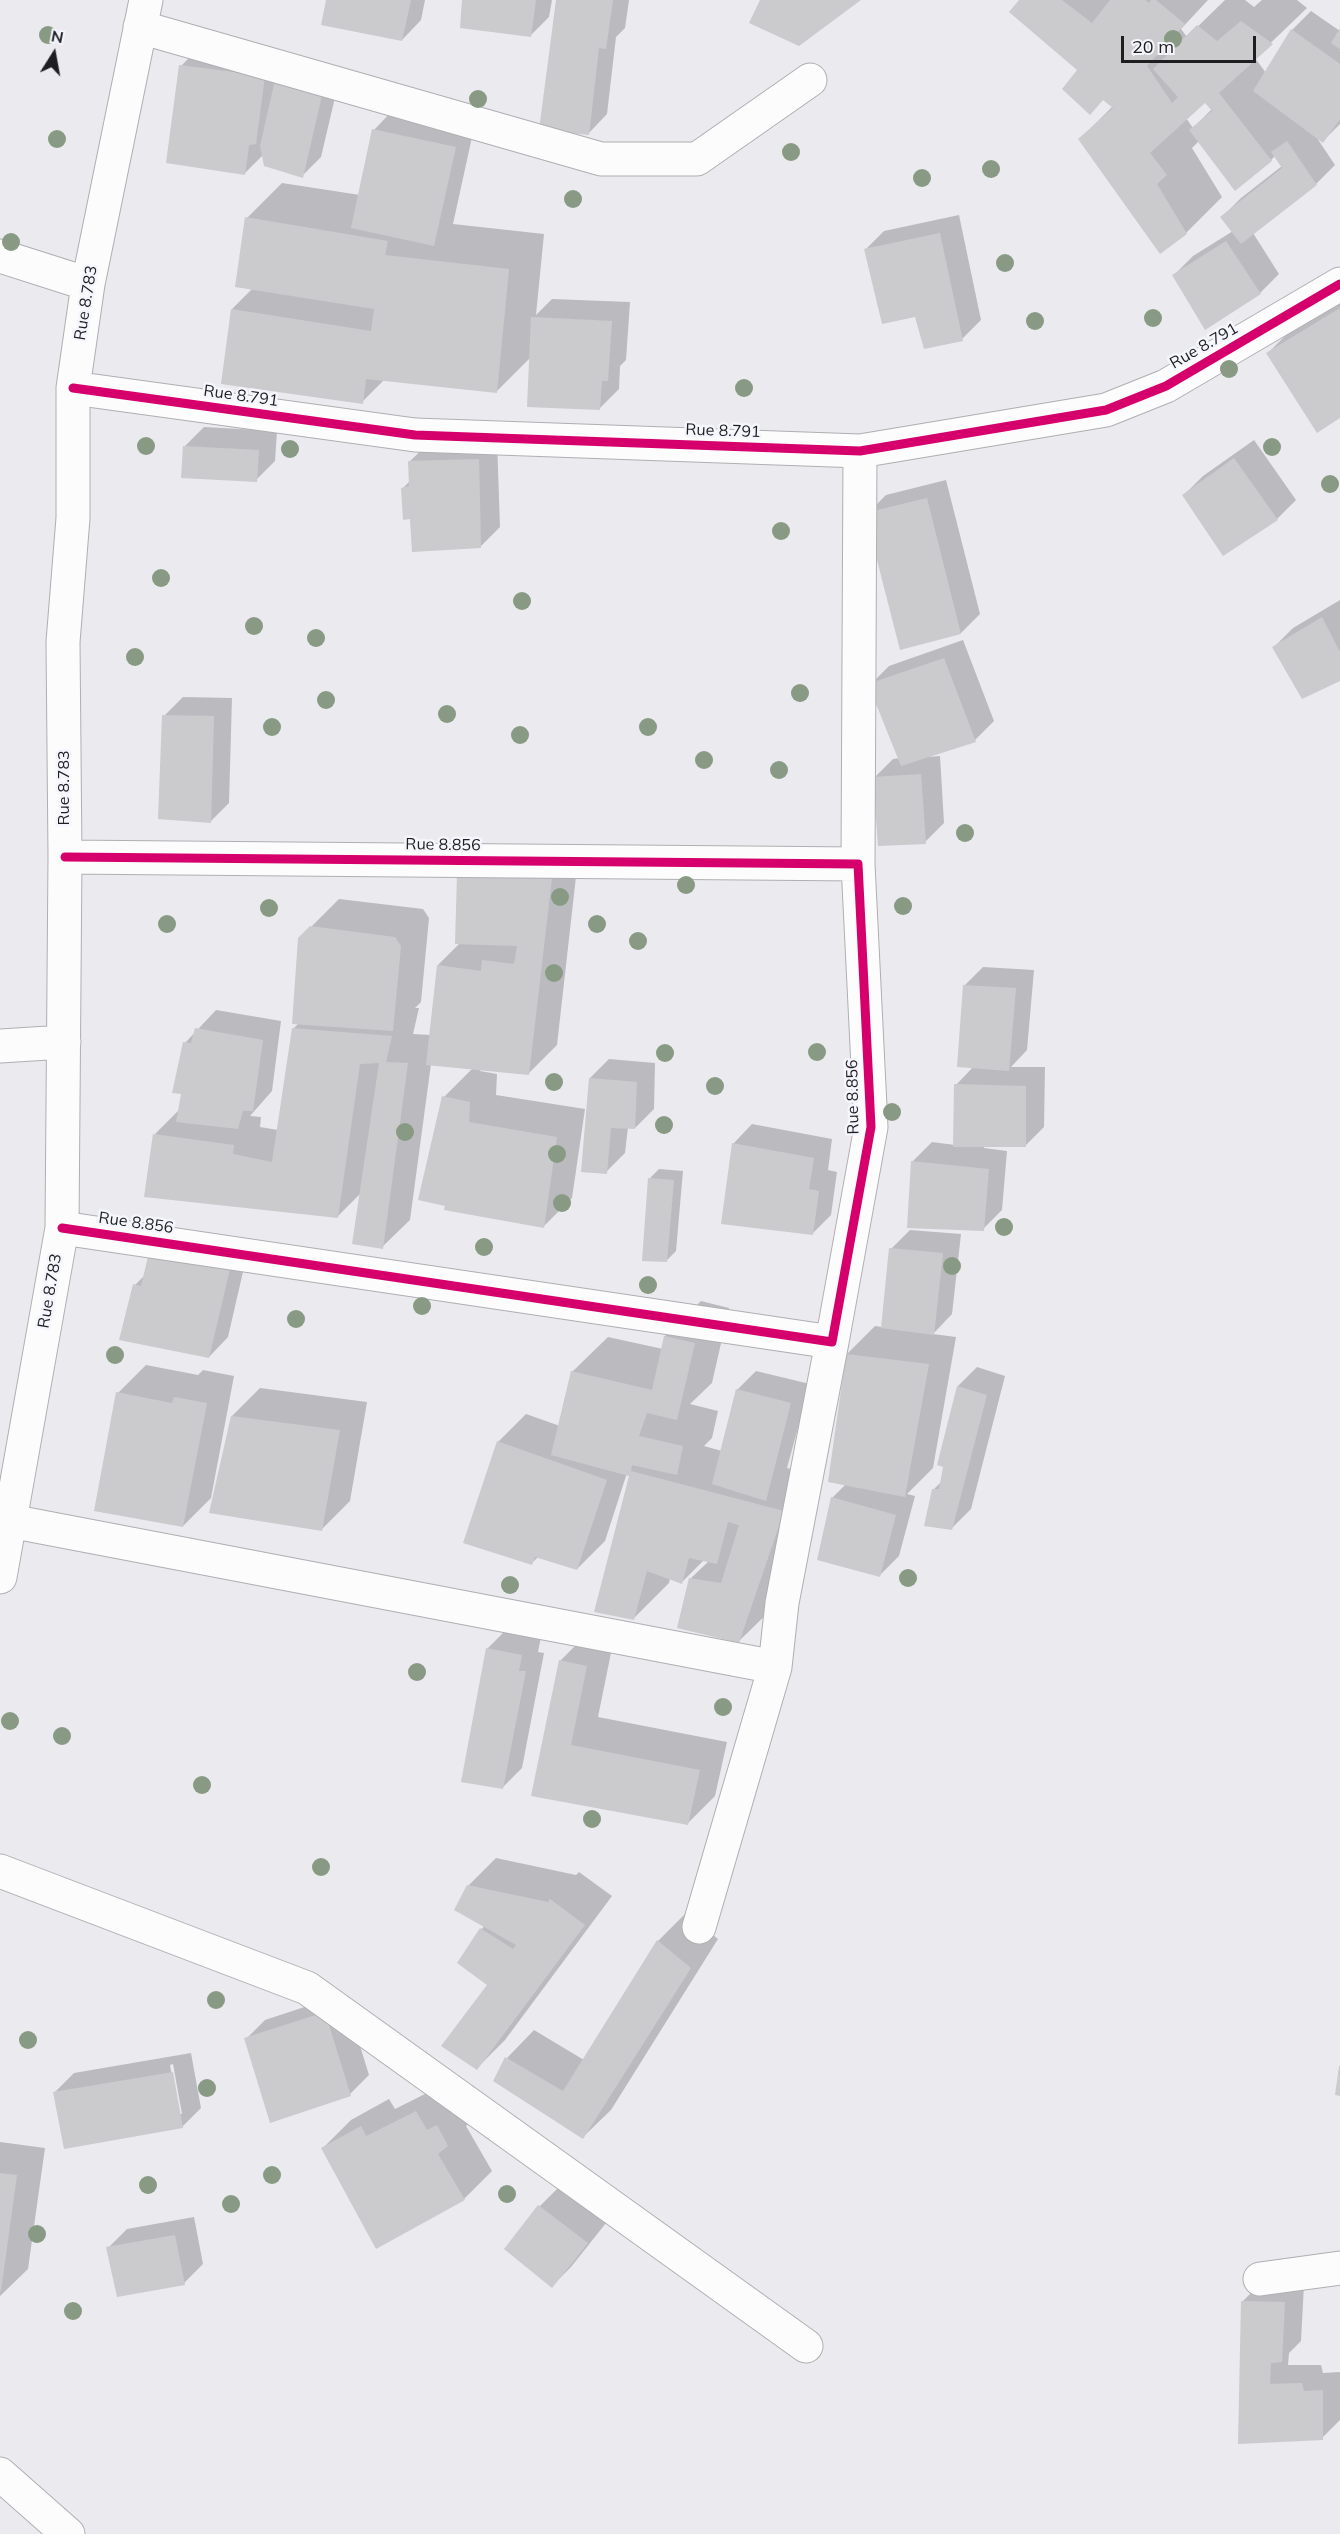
<!DOCTYPE html>
<style>
body{margin:0}
#map{position:relative;width:1340px;height:2534px;overflow:hidden;background:#eaeaef;font-family:Mulish,sans-serif}
canvas{display:block}
.north{position:absolute;left:24px;top:24px;width:60px;height:60px;-webkit-text-stroke:4px #f5f5fd;paint-order:stroke;rotate:11deg;font-size:16px;font-weight:700;line-height:24px;text-align:center;color:#1e1e21}
.north::after{content:'';display:block;margin:auto;width:21px;height:27px;background:#1e1e21;clip-path:polygon(50% 0,100% 100%,50% 72%,0 100%)}
.scale{position:absolute;left:1121px;top:36px;width:135px;height:27px;box-sizing:border-box;border:3px solid #1e1e21;border-top:0;padding-left:8px;font-size:18px;line-height:21px;white-space:nowrap;color:#1e1e21;-webkit-text-stroke:4px #f5f5fd;paint-order:stroke}
</style>
<div id="map">
<canvas width="1340" height="2534"></canvas>
<div class="north">N</div>
<div class="scale">20 m</div>
</div>
<script>
const ctx = document.querySelector('canvas').getContext('2d');
ctx.lineJoin = 'round';
function fillPath(path, color) {
  ctx.fillStyle = color;
  ctx.fill(path, 'evenodd');
}
function toPath(rows) {
  const path = new Path2D();
  for (const r of rows) {
    path.moveTo(r[0], r[1]);
    for (let i = 2; i < r.length; i += 2) path.lineTo(r[i], r[i + 1]);
  }
  return path;
}
function stroke(path, color, width, dash) {
  ctx.strokeStyle = color;
  ctx.lineWidth = width;
  ctx.lineCap = dash ? 'butt' : 'round';
  ctx.setLineDash(dash || []);
  ctx.stroke(path);
}
function write(font, color, halo, rows, align = 'center') {
  ctx.font = font + ' Mulish,sans-serif';
  ctx.lineWidth = 5;
  ctx.setLineDash([]);
  ctx.textBaseline = 'middle';
  ctx.strokeStyle = halo;
  ctx.fillStyle = color;
  for (const [text, x, y, turn = 0] of rows) {
    ctx.save();
    ctx.translate(x, y);
    ctx.rotate((+turn || 0) * Math.PI / 180);
    ctx.textAlign = isNaN(turn) ? turn : align;
    if (halo) ctx.strokeText(text, 0, 0);
    ctx.fillText(text, 0, 0);
    ctx.restore();
  }
}
const shadow = toPath([
 [327,0,425,0,421,20,402,40],
 [464,0,552,0,549,17,530,36],
 [558,0,629,0,625,28,616,37,607,114,588,134],
 [1021,0,1208,0,1181,29,1187,37,1225,0,1245,0,1254,7,1262,0,1297,0,1307,8,1255,58,1266,73,1292,30,1311,11,1340,31,1340,124,1323,141,1315,135,1335,165,1316,184,1253,233,1279,274,1260,293,1206,327,1174,275,1193,256,1233,231,1222,217,1241,198,1282,166,1275,156,1271,160,1199,141,1192,148,1222,197,1186,233,1160,252,1080,139,1113,106],
 [1205,101,1212,109,1193,128,1186,118],
 [200,47,341,72,321,157,302,176,263,155,245,173,181,66],
 [393,110,474,128,453,224,544,234,536,315,552,299,630,302,626,360,620,366,619,389,600,408,531,357,496,392,384,380,362,402,232,309,253,288,247,218,282,183,360,195,374,130],
 [959,215,981,320,962,339,916,315,865,250,884,231],
 [1340,298,1340,416,1268,353,1296,325],
 [204,427,277,431,275,461,256,480,185,446],
 [497,440,500,527,481,546,412,517,403,488,410,481,409,462,429,443],
 [1254,440,1296,500,1277,519,1224,554,1184,495,1203,476],
 [946,480,980,614,961,633,901,648,867,514,886,495],
 [1340,600,1340,680,1274,647,1293,628],
 [963,640,994,721,975,740,929,757,940,756,944,823,925,842,874,778,893,759,900,758,870,685,889,666],
 [183,697,232,698,229,803,210,822,164,716],
 [579,850,557,1045,529,1073,480,1069,480,1071,497,1074,496,1095,585,1109,572,1198,544,1226,444,1097,473,1068,431,1064,410,1220,382,1247,361,1193,337,1217,155,1134,180,1109,185,1043,216,1010,281,1021,272,1091,250,1116,261,1117,260,1127,278,1130,293,1029,299,1023,311,927,339,899,423,909,429,918,421,1002,415,1008,419,1008,413,1034,431,1035,438,965,461,942],
 [983,967,1034,970,1027,1050,1011,1067,1045,1067,1044,1127,1025,1146,984,1146,984,1148,1007,1151,1002,1210,983,1229,912,1162,932,1142,955,1145,956,1085,973,1067,964,986],
 [609,1059,655,1063,654,1109,635,1128,628,1127,625,1153,606,1172,590,1078],
 [752,1124,832,1139,828,1170,837,1172,831,1215,812,1234,733,1144],
 [659,1169,683,1171,676,1251,666,1261,649,1179],
 [910,1230,961,1234,952,1314,933,1334,956,1337,933,1468,907,1494,915,1496,899,1556,880,1575,832,1498,846,1484,847,1354,875,1326,882,1327,891,1249],
 [248,1250,228,1337,209,1357,135,1285,145,1275],
 [701,1301,729,1308,712,1383,690,1404,718,1411,712,1438,704,1446,722,1451,737,1390,756,1371,810,1384,787,1468,819,1476,775,1606,739,1641,691,1578,709,1561,704,1560,682,1582,670,1578,669,1583,633,1619,631,1474,627,1473,605,1541,577,1569,538,1557,532,1563,498,1442,526,1414,560,1426,572,1372,608,1337,663,1349,665,1336],
 [146,1365,198,1375,203,1370,234,1376,211,1498,183,1526,118,1393],
 [977,1367,1005,1376,971,1509,952,1528,933,1490,942,1481,958,1386],
 [260,1388,367,1402,350,1501,322,1529,232,1416],
 [507,1629,541,1637,538,1652,544,1653,522,1768,503,1787,488,1648],
 [588,1633,614,1638,598,1717,727,1742,715,1796,687,1824,533,1794,560,1661],
 [496,1858,576,1875,579,1872,612,1896,505,2040,477,2068,490,1984,459,1962,484,1926,468,1886],
 [686,1913,718,1939,611,2110,583,2137,507,2058,534,2030,584,2060,658,1941],
 [344,1994,369,2075,350,2094,246,2039,265,2020],
 [191,2053,201,2108,182,2127,55,2092,74,2073],
 [173,2064,182,2114,179,2114,170,2065],
 [445,2084,475,2117,466,2126,492,2171,464,2199,377,2247,323,2148,351,2120,389,2099,395,2109],
 [0,2142,45,2148,28,2269,0,2296],
 [559,2187,606,2223,571,2267,552,2286,506,2249,540,2206],
 [194,2217,203,2264,184,2283,108,2248,127,2229],
 [1261,2283,1304,2284,1301,2341,1289,2353,1288,2365,1321,2365,1323,2373,1340,2372,1340,2420,1322,2438,1240,2442,1242,2302]
]);
const building = toPath([
 [326,0,411,0,402,41,321,25],
 [462,0,536,0,531,37,460,28],
 [556,0,613,0,606,49,599,48,589,135,539,130],
 [760,0,861,0,799,46,749,23],
 [1019,0,1062,0,1092,23,1110,0,1145,0,1149,3,1151,0,1156,0,1185,24,1147,66,1172,103,1178,97,1153,69,1197,25,1217,41,1241,21,1273,44,1219,93,1272,161,1235,191,1189,130,1212,111,1205,103,1150,153,1167,175,1157,184,1187,234,1160,254,1078,139,1113,108,1103,100,1090,115,1062,89,1077,70,1009,12],
 [1340,28,1340,49,1331,43],
 [1291,29,1340,64,1340,119,1323,143,1253,91],
 [179,65,265,76,256,144,249,145,245,175,166,163],
 [275,80,323,91,303,178,264,166,260,146],
 [372,129,456,147,434,246,351,228],
 [1287,141,1317,185,1241,244,1220,217,1282,168,1271,152],
 [245,217,388,241,385,255,509,269,497,393,366,379,363,404,221,384,231,309,371,331,374,309,235,287],
 [940,233,963,341,924,349,915,317,882,324,864,249],
 [1226,241,1261,294,1205,330,1172,275],
 [1340,308,1340,418,1317,433,1266,353],
 [531,317,612,321,608,381,602,381,600,410,527,407],
 [183,446,259,450,257,482,181,478],
 [1234,458,1278,520,1223,556,1182,495],
 [479,459,481,548,412,552,410,519,403,520,401,488,409,486,408,461],
 [927,498,961,634,900,650,865,513],
 [1322,617,1340,652,1340,681,1302,699,1272,647],
 [944,658,976,742,901,766,868,684],
 [162,715,214,716,211,823,158,819],
 [921,774,926,844,878,846,873,777],
 [457,874,552,878,529,1075,426,1065,437,965,481,971,482,960,514,964,517,946,455,944],
 [310,926,395,937,401,946,393,1031,292,1024,298,938],
 [963,985,1016,988,1009,1071,957,1067],
 [195,1028,263,1040,253,1111,243,1111,238,1129,176,1122,181,1094,172,1093,183,1042,191,1043],
 [292,1028,392,1036,386,1062,408,1063,383,1249,352,1244,379,1063,360,1064,338,1218,144,1197,153,1134,234,1145,233,1154,272,1162],
 [589,1078,637,1082,635,1129,611,1128,607,1174,581,1172],
 [954,1084,1026,1086,1026,1147,953,1147],
 [442,1096,470,1102,469,1122,557,1137,544,1228,444,1210,445,1206,418,1200],
 [732,1143,814,1158,809,1189,819,1191,813,1235,721,1224],
 [911,1161,989,1169,984,1231,907,1228],
 [648,1178,674,1180,667,1262,642,1261],
 [889,1248,943,1253,934,1335,881,1328],
 [149,1252,230,1269,209,1358,119,1340,133,1284,141,1286],
 [664,1336,695,1343,677,1420,647,1413,639,1436,683,1446,677,1475,632,1465,631,1471,784,1511,739,1643,677,1628,689,1578,721,1583,739,1525,728,1522,717,1564,689,1558,682,1584,647,1571,634,1620,594,1612,629,1476,551,1455,571,1371,652,1390],
 [846,1354,929,1364,905,1497,828,1482],
 [957,1386,987,1395,952,1530,924,1526,932,1489,939,1489,943,1467,937,1465],
 [736,1389,791,1403,766,1501,712,1484],
 [116,1392,172,1403,174,1397,207,1403,183,1527,94,1511],
 [231,1416,340,1430,322,1531,209,1513],
 [497,1441,607,1480,577,1570,535,1557,532,1565,463,1543],
 [831,1497,896,1515,880,1577,817,1560],
 [486,1648,522,1655,519,1671,526,1671,503,1789,461,1782],
 [559,1660,587,1666,571,1745,700,1770,688,1825,531,1796],
 [467,1885,548,1902,550,1899,585,1925,477,2070,441,2046,487,1985,457,1963,480,1928,513,1949,516,1945,454,1910],
 [657,1940,691,1968,583,2139,493,2081,505,2057,563,2091],
 [325,2012,351,2096,270,2123,244,2038],
 [1339,2066,1340,2066,1340,2096,1335,2095],
 [173,2072,183,2128,64,2149,53,2092],
 [416,2111,427,2130,437,2125,448,2146,438,2154,465,2200,376,2249,321,2148,361,2126,366,2136],
 [0,2173,17,2175,1,2291,0,2291],
 [538,2205,588,2243,552,2288,504,2249],
 [175,2235,185,2285,117,2297,106,2247],
 [1241,2301,1285,2302,1282,2362,1271,2363,1270,2384,1302,2383,1304,2391,1323,2390,1323,2440,1238,2444]
]);
const minor = toPath([
 [140,27,601,159,697,159,810,80],
 [0,256,88,284],
 [73,388,415,435,860,451,1106,410,1166,386,1340,284],
 [858,864,860,451],
 [0,1046,64,1042],
 [62,1228,832,1342,871,1127,858,864,65,857],
 [10,1521,775,1667],
 [0,1577,62,1228,65,857,63,642,73,518,73,388,88,284,146,0],
 [0,1871,307,1988,806,2346],
 [699,1927,775,1667,782,1603,832,1342],
 [1260,2279,1340,2268],
 [0,2474,68,2534]
]);
const cycleway = toPath([
 [73,388,415,435,860,451,1106,410,1166,386,1340,284],
 [62,1228,832,1342,871,1127,858,864,65,857]
]);
const trees = [
 [48,35],
 [1173,39],
 [478,99],
 [57,139],
 [791,152],
 [991,169],
 [922,178],
 [573,199],
 [11,242],
 [1005,263],
 [1153,318],
 [1035,321],
 [1229,369],
 [744,388],
 [146,446],
 [1272,447],
 [290,449],
 [1330,484],
 [781,531],
 [161,578],
 [522,601],
 [254,626],
 [316,638],
 [135,657],
 [800,693],
 [326,700],
 [447,714],
 [272,727],
 [648,727],
 [520,735],
 [704,760],
 [779,770],
 [965,833],
 [686,885],
 [560,897],
 [903,906],
 [269,908],
 [167,924],
 [597,924],
 [638,941],
 [554,973],
 [817,1052],
 [665,1053],
 [554,1082],
 [715,1086],
 [892,1112],
 [664,1125],
 [405,1132],
 [557,1154],
 [562,1203],
 [1004,1227],
 [484,1247],
 [952,1266],
 [648,1285],
 [422,1306],
 [296,1319],
 [115,1355],
 [908,1578],
 [510,1585],
 [417,1672],
 [723,1707],
 [10,1721],
 [62,1736],
 [202,1785],
 [592,1819],
 [321,1867],
 [216,2000],
 [28,2040],
 [207,2088],
 [272,2175],
 [148,2185],
 [507,2194],
 [231,2204],
 [37,2234],
 [73,2311]
];
const streetNames = [
 ["Rue 8.783",86,303,-81],
 ["Rue 8.791",1204,346,-30],
 ["Rue 8.791",241,396,8],
 ["Rue 8.791",723,431,2],
 ["Rue 8.783",64,788,-90],
 ["Rue 8.856",443,845,1],
 ["Rue 8.856",853,1097,-91],
 ["Rue 8.856",136,1223,8],
 ["Rue 8.783",50,1291,-80]
];
fillPath(shadow, '#0003');
fillPath(building, '#cbcacd');
stroke(minor, '#afafb3', 35);
stroke(minor, '#fcfcfd', 33);
stroke(cycleway, '#d6006c', 9);
ctx.fillStyle = '#889a83';
for (const [x, y] of trees) {
  ctx.beginPath();
  ctx.arc(x, y, 9, 0, 2 * Math.PI);
  ctx.fill();
}
write('16px', '#1e1e21', '#f5f5fd', streetNames);
</script>
